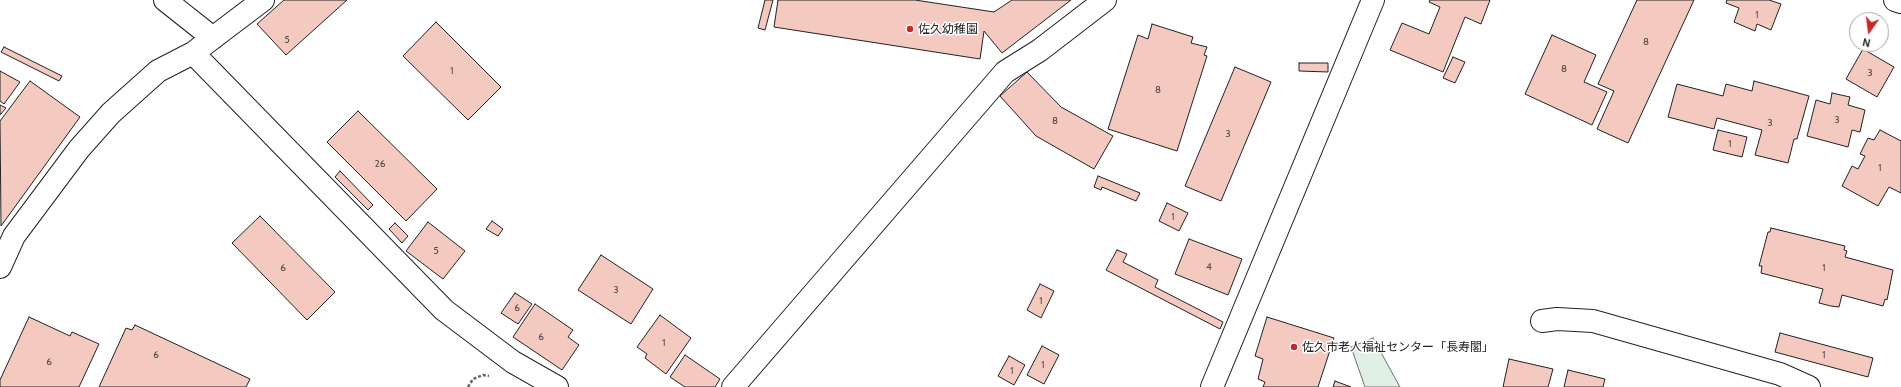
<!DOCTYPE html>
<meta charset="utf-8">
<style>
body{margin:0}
#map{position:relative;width:1901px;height:387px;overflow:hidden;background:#fff;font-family:Cabin,sans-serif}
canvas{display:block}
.north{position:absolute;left:1849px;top:12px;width:40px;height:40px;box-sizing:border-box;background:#fff;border:1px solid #a7a7a7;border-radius:50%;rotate:194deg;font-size:11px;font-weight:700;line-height:16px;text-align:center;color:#222}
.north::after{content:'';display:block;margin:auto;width:14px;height:18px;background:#c62828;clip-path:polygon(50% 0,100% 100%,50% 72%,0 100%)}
</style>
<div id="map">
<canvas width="1901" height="387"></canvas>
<div class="north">N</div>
</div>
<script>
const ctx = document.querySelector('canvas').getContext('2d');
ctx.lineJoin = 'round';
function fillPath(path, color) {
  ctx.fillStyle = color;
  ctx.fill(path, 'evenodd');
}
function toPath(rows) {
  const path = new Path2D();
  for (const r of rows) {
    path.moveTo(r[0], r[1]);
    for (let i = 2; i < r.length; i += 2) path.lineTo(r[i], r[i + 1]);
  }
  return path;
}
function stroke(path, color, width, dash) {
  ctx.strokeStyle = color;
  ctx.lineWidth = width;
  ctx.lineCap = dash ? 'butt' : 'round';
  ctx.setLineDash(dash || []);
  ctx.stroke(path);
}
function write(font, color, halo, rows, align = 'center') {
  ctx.font = font + ' Cabin,"Noto Sans JP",sans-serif';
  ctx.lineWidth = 3;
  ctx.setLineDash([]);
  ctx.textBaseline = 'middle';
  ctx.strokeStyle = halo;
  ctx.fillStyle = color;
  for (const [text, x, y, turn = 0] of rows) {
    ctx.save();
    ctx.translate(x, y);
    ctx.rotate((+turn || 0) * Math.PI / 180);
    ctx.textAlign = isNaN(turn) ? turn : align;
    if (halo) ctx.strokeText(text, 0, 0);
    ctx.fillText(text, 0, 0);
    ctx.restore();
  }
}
const green = toPath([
 [1373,338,1400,387,1365,387,1351,347,1373,338]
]);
const building = toPath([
 [284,0,347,0,286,55,257,24,284,0],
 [765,0,773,0,765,30,758,28,765,0],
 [778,0,915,0,994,12,1012,0,1071,0,1002,53,984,31,980,59,774,27,778,0],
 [1430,0,1490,0,1481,24,1465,17,1443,72,1390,50,1402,23,1429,34,1440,7,1429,2,1430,0],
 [1637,0,1694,0,1628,143,1597,129,1614,91,1598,84,1637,0],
 [1727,0,1769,0,1781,4,1771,30,1757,24,1755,31,1734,22,1739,8,1726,3,1727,0],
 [436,22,501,87,468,120,403,56,436,22],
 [1152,24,1193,37,1191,43,1207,47,1204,55,1207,56,1177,151,1108,129,1138,35,1148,39,1152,24],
 [1552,35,1596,55,1584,82,1607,92,1592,125,1525,94,1552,35],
 [4,47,62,76,59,81,1,52,4,47],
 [1863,49,1894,67,1877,97,1846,79,1863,49],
 [1453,57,1465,62,1455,83,1443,78,1453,57],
 [1299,63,1328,63,1328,72,1299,71,1299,63],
 [1235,67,1271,82,1221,201,1185,186,1235,67],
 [0,71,20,82,4,104,0,101,0,71],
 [1027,72,1061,107,1113,136,1094,169,1036,136,1000,96,1027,72],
 [30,81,80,117,1,226,0,121,30,81],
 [1754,81,1809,96,1797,139,1794,139,1788,163,1755,155,1762,130,1717,118,1714,129,1668,117,1677,84,1723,96,1726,84,1752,91,1754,81],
 [1832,93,1850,97,1848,105,1865,110,1860,132,1852,130,1848,147,1807,136,1816,100,1830,104,1832,93],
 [0,105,6,108,0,115,0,105],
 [358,111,437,189,406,221,327,142,358,111],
 [1718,130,1747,137,1742,157,1713,150,1718,130],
 [1880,130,1901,141,1901,193,1889,187,1878,206,1842,186,1852,166,1858,169,1865,156,1860,154,1868,138,1874,140,1880,130],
 [340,171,373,205,368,210,335,177,340,171],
 [1098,176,1140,193,1136,201,1102,187,1101,190,1094,187,1098,176],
 [1167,203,1188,213,1179,231,1159,221,1167,203],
 [260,216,335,292,307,320,232,243,260,216],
 [492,221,503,229,498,236,486,229,492,221],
 [428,222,465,251,443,279,406,251,428,222],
 [395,223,408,236,402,243,389,229,395,223],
 [1771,228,1845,246,1844,250,1847,251,1845,257,1893,270,1887,300,1885,299,1883,306,1842,295,1839,307,1831,306,1819,303,1823,289,1761,273,1762,266,1759,266,1768,232,1770,232,1771,228],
 [1189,239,1242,259,1228,295,1175,274,1189,239],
 [1117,250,1127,254,1123,262,1158,280,1155,287,1223,322,1220,329,1106,270,1117,250],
 [601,255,653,289,631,324,578,290,601,255],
 [1040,284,1054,291,1041,318,1027,310,1040,284],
 [515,293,532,304,518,324,501,313,515,293],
 [535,304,573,330,568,337,579,345,562,370,513,337,535,304],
 [660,315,691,338,666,374,645,358,647,354,637,347,660,315],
 [29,317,70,336,72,332,99,344,79,387,0,387,0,380,29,317],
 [1267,317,1334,338,1318,387,1263,387,1265,382,1258,379,1263,359,1255,356,1267,317],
 [135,325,250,379,246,387,99,387,126,328,132,330,135,325],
 [1780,333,1873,358,1868,377,1775,352,1780,333],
 [1042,346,1059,355,1044,384,1027,375,1042,346],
 [685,355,720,379,715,387,685,387,670,377,685,355],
 [1009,356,1025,365,1014,385,998,376,1009,356],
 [1509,359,1553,369,1548,387,1503,387,1509,359],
 [1568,370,1605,379,1603,387,1564,387,1568,370],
 [1335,381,1351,387,1333,387,1335,381]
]);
const path = toPath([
 [468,387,473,379,483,375,489,376]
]);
const minor = toPath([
 [165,0,213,38],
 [1895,0,1901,2],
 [193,53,444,310,513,362,557,387],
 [0,267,14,236,79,149,111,113,158,71,193,53,263,0],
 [1542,321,1557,319,1593,321,1780,374,1809,387],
 [733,387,1005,72,1040,50,1105,0],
 [1212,387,1373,0]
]);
const markers = [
 [910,29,4,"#c62828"],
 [1294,347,4,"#c62828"]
];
const numberNames = [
 ["1",1757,15],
 ["5",287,40],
 ["8",1646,42],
 ["8",1564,69],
 ["1",452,71],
 ["3",1870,73],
 ["8",1158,90],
 ["3",1837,120],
 ["8",1055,121],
 ["3",1770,123],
 ["3",1228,134],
 ["1",1730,144],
 ["26",380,164],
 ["1",1880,168],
 ["1",1173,217],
 ["5",436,251],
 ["4",1209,267],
 ["6",283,268],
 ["1",1824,268],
 ["3",616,290],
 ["1",1041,301],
 ["6",517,308],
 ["6",541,337],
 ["1",664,343],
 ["6",156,355],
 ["1",1824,355],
 ["6",49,362],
 ["1",1043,365],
 ["1",1012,371]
];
const poiNames = [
 ["佐久幼稚園",918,29],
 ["佐久市老人福祉センター「長寿閣」",1302,347]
];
fillPath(green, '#e0efe3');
stroke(green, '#6f6f6f', 1);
fillPath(building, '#f3c9c0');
stroke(building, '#222', 1);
stroke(minor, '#222', 24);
stroke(path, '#646464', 2.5, [3, 2]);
stroke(minor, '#fff', 22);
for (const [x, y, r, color] of markers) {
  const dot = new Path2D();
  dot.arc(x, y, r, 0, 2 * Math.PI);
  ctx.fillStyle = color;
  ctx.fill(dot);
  stroke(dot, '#fff', 1.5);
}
write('10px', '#564c4a', null, numberNames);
write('12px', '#222', '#fff', poiNames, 'left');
</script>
